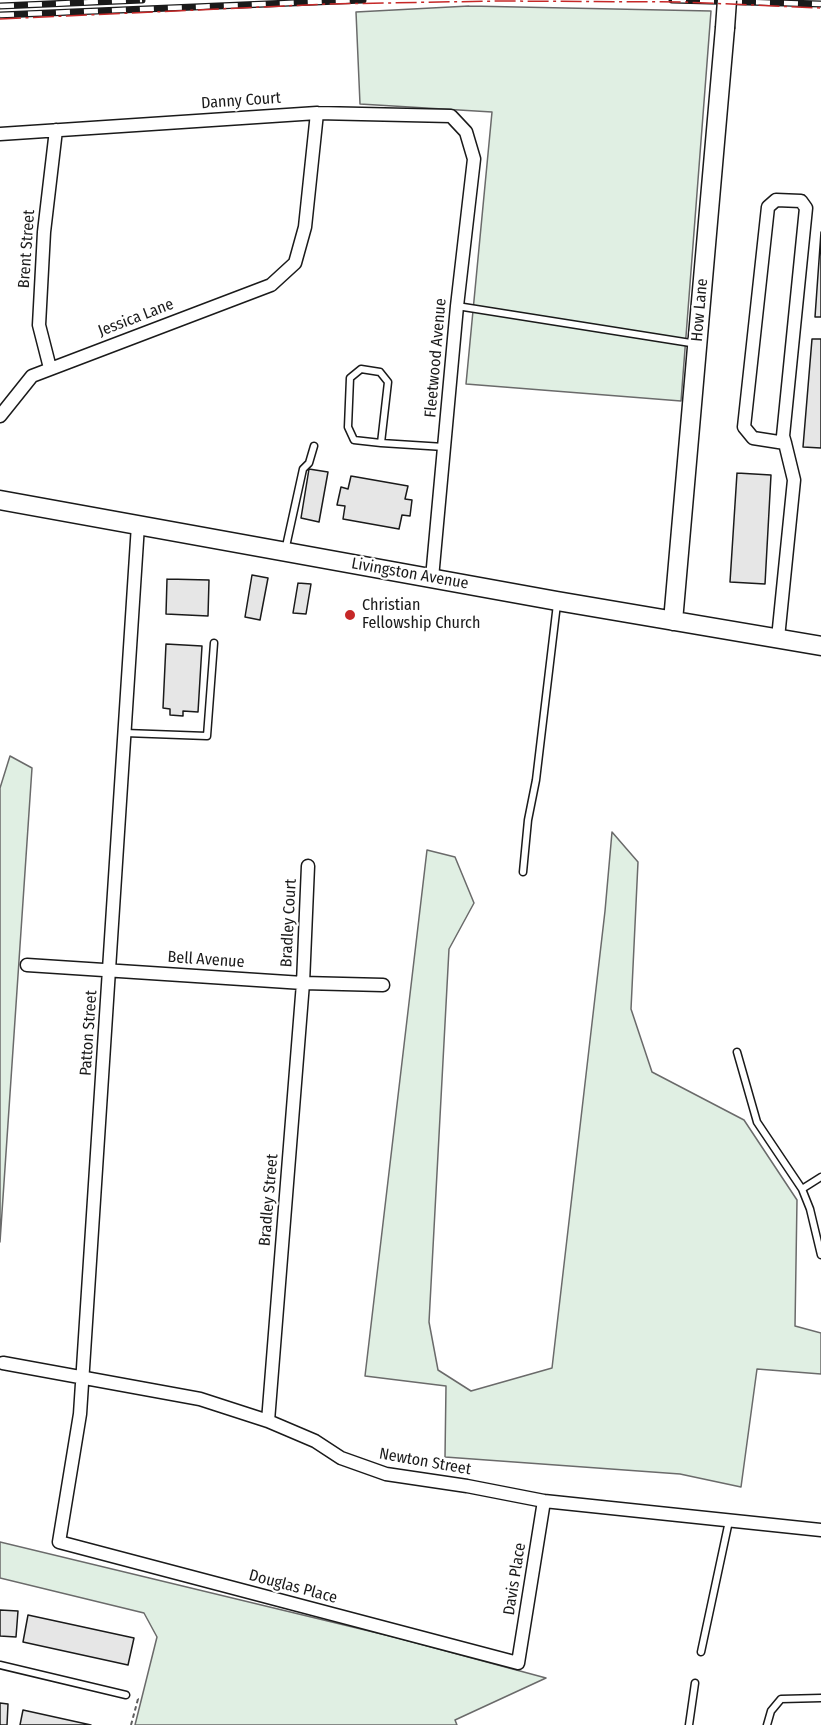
<!DOCTYPE html>
<style>
body{margin:0}
canvas{display:block;background:#fff}
</style>
<canvas width="821" height="1725"></canvas>
<script>
const ctx = document.querySelector('canvas').getContext('2d');
ctx.lineJoin = 'round';
function fillPath(path, color) {
  ctx.fillStyle = color;
  ctx.fill(path, 'evenodd');
}
function toPath(rows) {
  const path = new Path2D();
  for (const r of rows) {
    path.moveTo(r[0], r[1]);
    for (let i = 2; i < r.length; i += 2) path.lineTo(r[i], r[i + 1]);
  }
  return path;
}
function stroke(path, color, width, dash) {
  ctx.strokeStyle = color;
  ctx.lineWidth = width;
  ctx.lineCap = dash ? 'butt' : 'round';
  ctx.setLineDash(dash || []);
  ctx.stroke(path);
}
function write(font, color, halo, rows, align = 'center') {
  ctx.font = font + ' "Fira Sans Condensed",sans-serif';
  ctx.lineWidth = 4.5;
  ctx.setLineDash([]);
  ctx.textBaseline = 'middle';
  ctx.strokeStyle = halo;
  ctx.fillStyle = color;
  for (const [text, x, y, turn = 0] of rows) {
    ctx.save();
    ctx.translate(x, y);
    ctx.rotate((+turn || 0) * Math.PI / 180);
    ctx.textAlign = isNaN(turn) ? turn : align;
    if (halo) ctx.strokeText(text, 0, 0);
    ctx.fillText(text, 0, 0);
    ctx.restore();
  }
}
const green = toPath([
 [469,6,711,11,681,401,466,384,492,112,360,104,356,12,469,6],
 [10,756,32,768,0,1242,0,788,10,756],
 [612,832,638,862,631,1009,652,1072,744,1120,797,1200,795,1326,821,1333,821,1374,757,1369,741,1487,680,1474,445,1457,446,1386,365,1376,427,850,455,857,474,903,449,949,429,1322,438,1370,471,1391,552,1368,605,911,612,832],
 [0,1542,394,1637,546,1678,455,1720,457,1725,135,1725,157,1637,144,1613,0,1578,0,1542]
]);
const building = toPath([
 [821,232,821,317,815,317,821,232],
 [812,339,821,339,821,448,803,447,812,339],
 [309,469,328,472,319,522,301,518,309,469],
 [737,473,771,475,765,584,730,582,737,473],
 [351,476,408,486,405,499,412,500,410,516,402,515,399,529,343,519,345,506,337,505,341,487,348,489,351,476],
 [252,575,268,578,260,620,245,617,252,575],
 [167,579,209,580,208,616,166,614,167,579],
 [298,583,311,584,306,614,293,613,298,583],
 [166,644,202,646,198,712,183,711,183,716,170,715,170,709,163,708,166,644],
 [0,1610,18,1611,16,1637,0,1636,0,1610],
 [28,1615,134,1638,128,1665,23,1642,28,1615],
 [0,1703,8,1704,7,1725,0,1725,0,1703],
 [23,1710,91,1725,20,1725,23,1710]
]);
const path = toPath([
 [131,1725,138,1699,136,1698]
]);
const service = toPath([
 [457,306,697,344],
 [381,443,388,382,380,372,361,369,350,378,348,427,354,440,381,443,444,447],
 [285,551,303,469,309,463,314,446],
 [125,733,207,736,214,643],
 [523,872,528,820,536,780,557,604],
 [737,1052,757,1122,802,1189,810,1209,821,1255],
 [802,1189,821,1177],
 [701,1652,729,1521],
 [0,1665,126,1695],
 [689,1725,695,1683],
 [767,1725,771,1711,781,1699,821,1698]
]);
const minor = toPath([
 [0,134,317,113,451,116,466,132,474,159,457,306,432,578],
 [50,368,39,325,44,232,56,130],
 [0,416,32,376,271,285,295,263,305,227,317,113],
 [138,525,80,1414,59,1542,518,1663,544,1501],
 [778,638,794,480,785,443,783,436,806,208,801,201,776,200,768,207,744,427,753,438,785,443],
 [27,965,303,983,383,985],
 [3,1363,200,1399,268,1421,315,1441,341,1458,386,1474,467,1486,544,1501,821,1530],
 [268,1421,303,983,308,866]
]);
const secondary = toPath([
 [0,500,557,601,821,646],
 [673,621,725,28]
]);
const rail = toPath([
 [672,0,821,4],
 [0,6,142,0],
 [0,15,363,0]
]);
const secondaryBridge = toPath([
 [725,28,727,0]
]);
const power = toPath([
 [0,19,327,4,500,1,683,2,821,8]
]);
const markers = [
 [350,615,6,"#c62828"]
];
const streetNames = [
 ["Danny Court",241,101,-4],
 ["Brent Street",27,249,-86],
 ["How Lane",700,310,-85],
 ["Jessica Lane",136,318,-21],
 ["Fleetwood Avenue",436,358,-85],
 ["Livingston Avenue",410,574,10],
 ["Bradley Court",289,923,-87],
 ["Bell Avenue",206,960,4],
 ["Patton Street",89,1033,-86],
 ["Bradley Street",269,1200,-85],
 ["Newton Street",425,1462,10],
 ["Davis Place",515,1579,-81],
 ["Douglas Place",293,1587,15]
];
const poiNames = [
 ["Christian",362,606],
 ["Fellowship Church",362,624]
];
fillPath(green, '#e0efe3');
stroke(green, '#6a6a6a', 1.5);
fillPath(building, '#e6e6e6');
stroke(building, '#1a1a1a', 1.5);
stroke(service, '#1a1a1a', 9);
stroke(minor, '#1a1a1a', 15);
stroke(secondary, '#1a1a1a', 21);
stroke(path, '#5f5f5f', 2, [4.5, 3]);
stroke(service, '#fff', 6);
stroke(minor, '#fff', 12);
stroke(secondary, '#fff', 18);
stroke(rail, '#1a1a1a', 7);
stroke(rail, '#fff', 4.5, [14]);
stroke(secondaryBridge, '#1a1a1a', 21, []);
stroke(secondaryBridge, '#fff', 18);
stroke(power, '#c62828', 1.5, [21, 4.5, 3, 4.5]);
for (const [x, y, r, color] of markers) {
  const dot = new Path2D();
  dot.arc(x, y, r, 0, 2 * Math.PI);
  ctx.fillStyle = color;
  ctx.fill(dot);
  stroke(dot, '#fff', 2);
}
write('16px', '#1a1a1a', '#fff', streetNames);
write('16px', '#1a1a1a', '#fff', poiNames, 'left');
</script>
